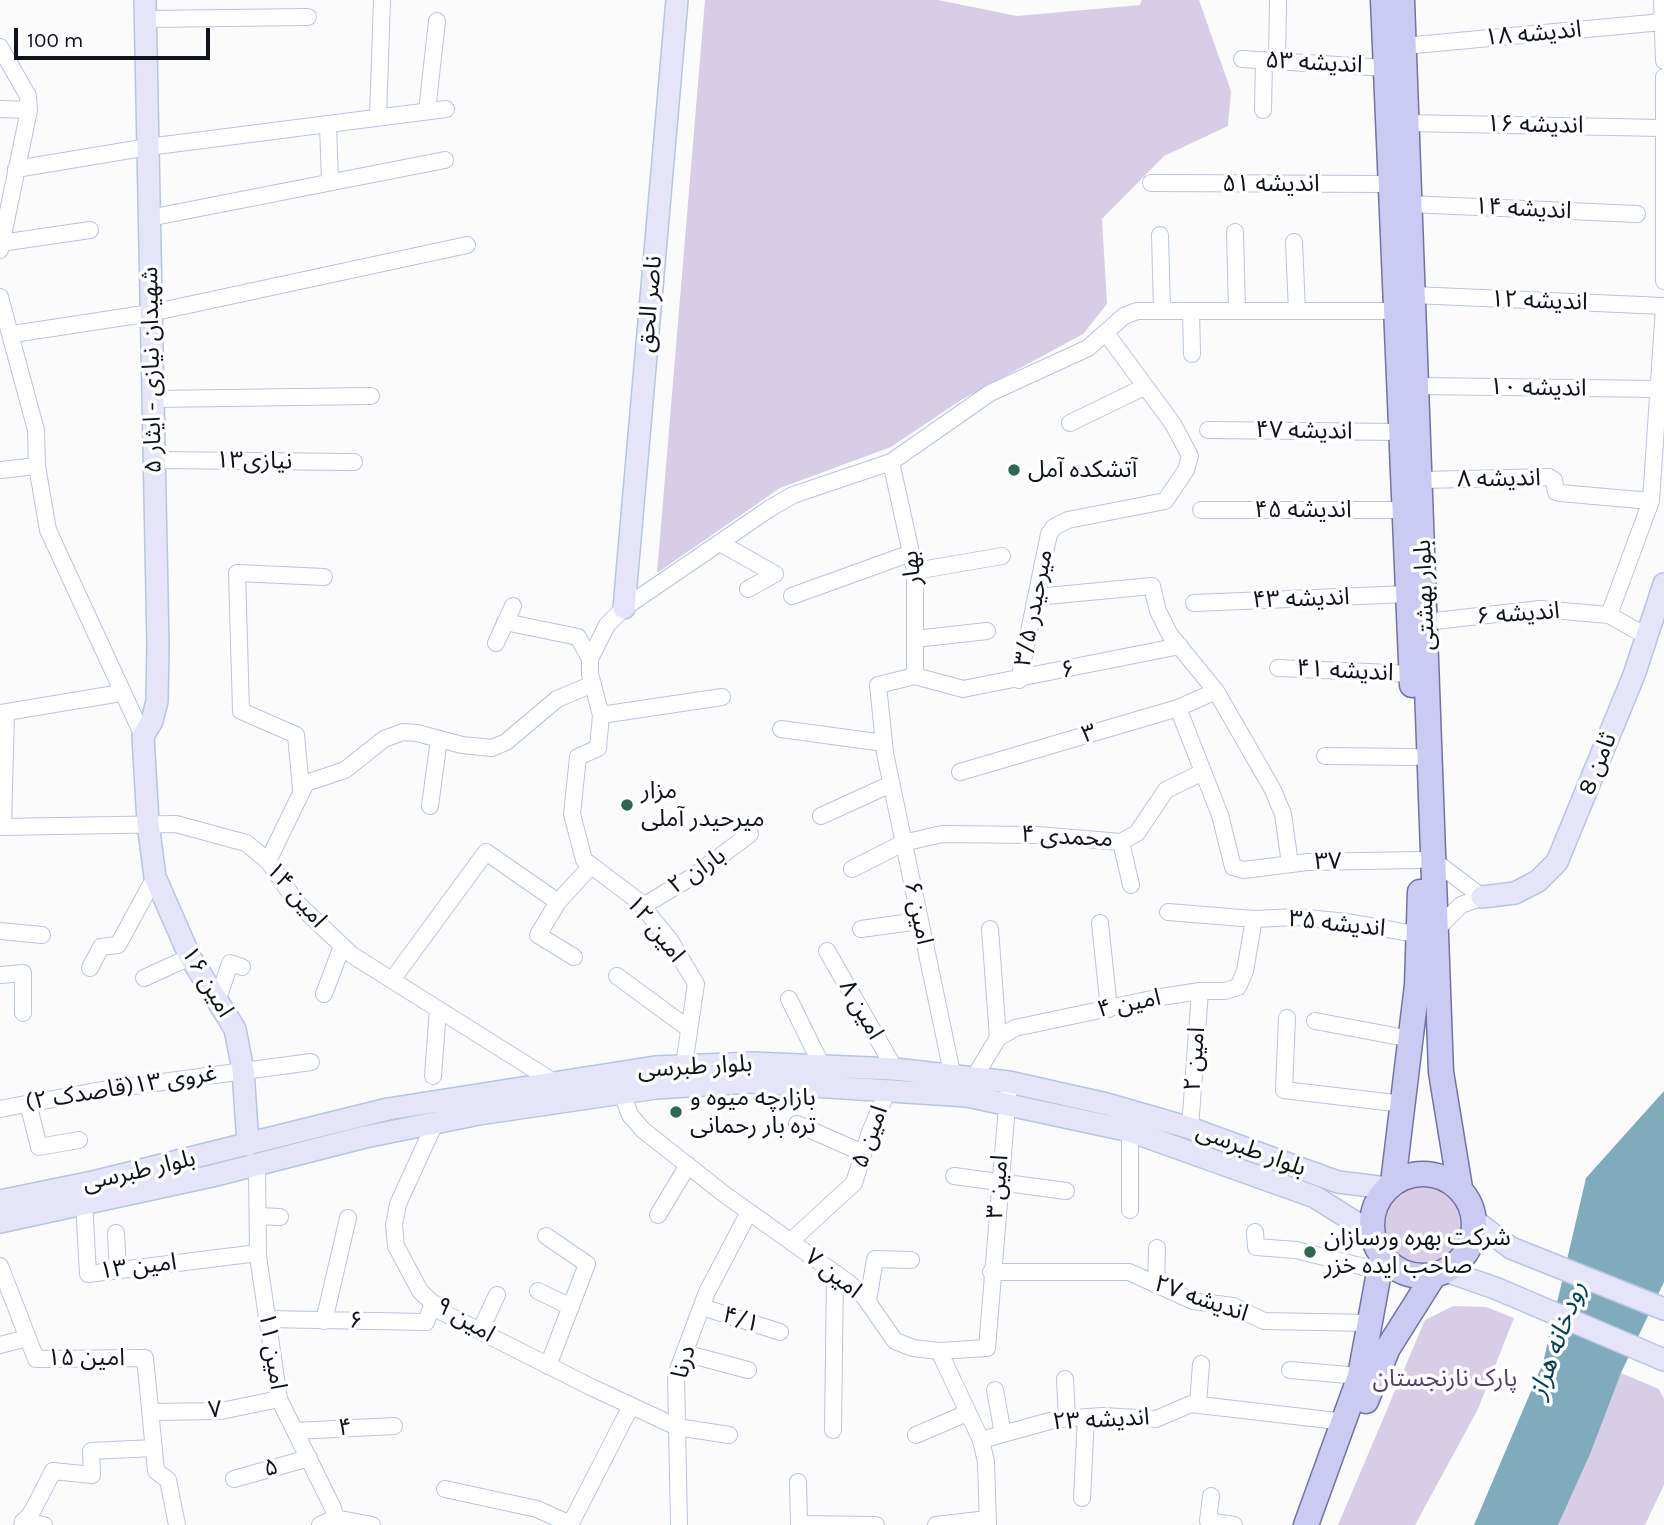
<!DOCTYPE html>
<meta charset="utf-8">
<style>
body{margin:0}
#map{position:relative;width:1664px;height:1525px;overflow:hidden;background:#fbfbfb;font-family:Karla,sans-serif}
canvas{display:block}
.scale{position:absolute;left:14px;top:28px;width:196px;height:32px;box-sizing:border-box;border:4px solid #0e131d;border-top:0;padding-left:9px;font-size:21px;line-height:24px;white-space:nowrap;color:#0e131d;-webkit-text-stroke:5px #fff;paint-order:stroke}
</style>
<div id="map">
<canvas width="1664" height="1525"></canvas>
<div class="scale">100 m</div>
</div>
<script>
const ctx = document.querySelector('canvas').getContext('2d');
ctx.lineJoin = 'round';
function fillPath(path, color) {
  ctx.fillStyle = color;
  ctx.fill(path, 'evenodd');
}
function toPath(rows) {
  const path = new Path2D();
  for (const r of rows) {
    if (r.length === 3) {
      path.moveTo(r[0] + r[2], r[1]);
      path.arc(r[0], r[1], r[2], 0, 2 * Math.PI);
      continue;
    }
    path.moveTo(r[0], r[1]);
    for (let i = 2; i < r.length; i += 2) path.lineTo(r[i], r[i + 1]);
  }
  return path;
}
function stroke(path, color, width, dash) {
  ctx.strokeStyle = color;
  ctx.lineWidth = width;
  ctx.lineCap = dash ? 'butt' : 'round';
  ctx.setLineDash(dash || []);
  ctx.stroke(path);
}
function write(font, color, halo, rows, align = 'center') {
  ctx.font = font + ' Karla,"Noto Sans Arabic",sans-serif';
  ctx.lineWidth = 7;
  ctx.setLineDash([]);
  ctx.textBaseline = 'middle';
  ctx.strokeStyle = halo;
  ctx.fillStyle = color;
  for (const [text, x, y, turn = 0] of rows) {
    ctx.save();
    ctx.translate(x, y);
    ctx.rotate((+turn || 0) * Math.PI / 180);
    ctx.textAlign = isNaN(turn) ? turn : align;
    if (halo) ctx.strokeText(text, 0, 0);
    ctx.fillText(text, 0, 0);
    ctx.restore();
  }
}
const green = toPath([
 [705,0,938,0,1017,16,1140,5,1142,0,1199,0,1231,91,1228,126,1164,156,1102,219,1107,304,1083,334,961,400,891,447,780,488,657,573],
 [1423,1225,51],
 [1453,1306,1486,1307,1514,1318,1478,1409,1415,1525,1338,1525,1425,1320],
 [1621,1373,1659,1389,1664,1399,1664,1485,1645,1525,1558,1525]
]);
const water = toPath([
 [1664,1091,1664,1282,1621,1373,1590,1454,1558,1525,1474,1525,1543,1363,1586,1178]
]);
const street = toPath([
 [1662,0,1664,61],
 [145,19,308,17],
 [1404,46,1662,22],
 [0,47,28,96,29,110,0,250],
 [1242,59,1386,68],
 [1277,61,1278,0],
 [1664,77,1664,281],
 [0,109,29,110],
 [1263,110,1264,60],
 [427,111,437,21],
 [378,117,382,0],
 [1407,123,1663,128],
 [328,124,330,182],
 [16,169,148,147,446,109],
 [1151,183,1391,184],
 [1410,204,1637,214],
 [149,218,445,160],
 [1235,232,1237,310],
 [1160,235,1162,311],
 [1294,242,1297,311],
 [0,243,90,230],
 [1414,295,1664,306],
 [0,297,36,430,37,466,48,530,143,736],
 [1191,311,1192,354],
 [13,334,151,313,467,245],
 [1417,386,1659,389],
 [153,399,371,396],
 [1070,423,1144,387],
 [1208,430,1401,432],
 [154,460,354,462],
 [891,462,915,571,915,676],
 [0,470,37,466],
 [1421,480,1549,477,1554,480,1556,492,1560,493,1651,501],
 [1201,510,1404,510],
 [720,543,775,574,748,589],
 [915,571,1002,556],
 [792,596,911,553],
 [1036,597,1152,586,1158,611,1170,635,1216,691,1273,790,1283,814,1290,864],
 [1194,603,1408,594],
 [505,622,578,637,590,659],
 [1426,622,1540,609,1609,615],
 [1646,636,1609,615,1651,501,1664,307],
 [915,639,987,631],
 [496,643,513,606],
 [1278,668,1411,674],
 [915,676,878,685,885,753,952,1073],
 [915,676,963,689,1180,646],
 [1019,680,1049,534,1054,527,1068,520,1165,501,1186,470,1190,456,1173,424,1106,333],
 [1178,708,1220,815,1233,867,1244,870,1307,862,1419,860],
 [0,713,121,693],
 [601,715,722,697],
 [781,729,884,743],
 [1325,756,1415,757],
 [960,772,1178,708,1216,691],
 [301,789,296,735,241,711,237,573,324,577],
 [430,806,439,739],
 [821,816,891,784],
 [0,827,176,824,246,843,268,861,297,903,352,955,554,1082],
 [3,827,6,712],
 [1121,842,1131,885],
 [268,861,306,783,345,770,384,739,403,732,417,733,462,745,492,748,506,742,557,699,593,684],
 [1436,862,1482,897],
 [852,869,903,843,942,834,1037,835,1121,842,1137,833,1166,790,1203,772],
 [558,902,591,866],
 [643,906,695,875,750,834],
 [1168,912,1254,919,1296,917,1348,922,1420,935],
 [1100,923,1109,1009],
 [1438,928,1461,905,1482,897],
 [861,929,919,921],
 [990,929,998,1038],
 [0,931,42,935],
 [827,951,895,1069],
 [90,968,101,947,118,945,155,877],
 [0,975,23,973,23,1013],
 [617,976,689,1029],
 [144,978,190,957],
 [392,980,486,852,558,902,538,935,574,957],
 [324,994,342,946],
 [789,999,822,1066],
 [217,1002,230,963,242,967],
 [1287,1018,1284,1090,1403,1104],
 [1315,1021,1411,1039],
 [684,1065,696,984,670,940,637,900,584,860,572,814,578,757,598,748,601,715,590,674,590,659,607,625,624,608,769,509,793,495,891,462,990,393,1088,348,1124,316,1137,311,1396,311],
 [433,1076,438,1009],
 [975,1076,998,1038,1015,1028,1161,997,1200,991,1225,991,1238,987,1245,971,1254,919],
 [622,1094,630,1115,643,1130,724,1194,849,1283,865,1298,895,1341,913,1348,939,1351,981,1440,986,1462,988,1525],
 [28,1103,39,1147,79,1140],
 [0,1109,96,1091,311,1062],
 [435,1123,398,1204,394,1225,396,1246,420,1291,442,1312,591,1387,677,1427,729,1435],
 [797,1124,863,1153],
 [1190,1128,1200,991],
 [257,1165,258,1256,279,1399,333,1508,337,1525],
 [954,1176,1066,1191],
 [84,1203,88,1274,258,1253],
 [1130,1210,1130,1131],
 [658,1215,688,1165],
 [258,1216,280,1217],
 [1255,1232,1256,1247,1296,1250,1380,1271],
 [116,1233,118,1270],
 [546,1236,587,1264,548,1366],
 [791,1241,854,1183,870,1132,888,1090],
 [0,1266,36,1359,145,1358,156,1471,168,1480,177,1525],
 [991,1272,1129,1272,1193,1301,1233,1306,1264,1321,1371,1323],
 [1156,1285,1157,1248],
 [538,1291,571,1307],
 [868,1301,875,1259,911,1260],
 [702,1307,780,1332],
 [267,1319,426,1322,433,1303],
 [324,1321,348,1218],
 [480,1331,497,1295],
 [0,1345,27,1338],
 [939,1351,987,1348,1008,1094],
 [684,1353,748,1370],
 [1290,1370,1360,1376],
 [1065,1379,1067,1419],
 [995,1390,1003,1434],
 [1198,1405,1201,1364],
 [150,1412,221,1411,279,1399],
 [833,1430,835,1273],
 [295,1431,394,1426],
 [916,1435,967,1413],
 [981,1440,1057,1419,1103,1416,1156,1419,1191,1404,1346,1422],
 [234,1479,309,1458],
 [798,1482,799,1524,876,1525],
 [445,1489,537,1509,570,1524],
 [1211,1496,1208,1521,1234,1525],
 [1082,1498,1086,1417],
 [23,1521,44,1525],
 [22,1525,33,1510,53,1471,92,1475,91,1451,154,1448],
 [320,1525,335,1518,372,1525],
 [570,1525,631,1406],
 [679,1525,676,1375,707,1292,749,1212],
 [936,1525,988,1519]
]);
const secondary = toPath([
 [145,0,158,644,157,701,152,721,143,736,148,823,155,877,190,957,235,1029,243,1070,248,1145],
 [624,608,677,0],
 [1482,897,1515,893,1538,881,1557,862,1634,675,1664,584],
 [0,1201,97,1181,388,1109,655,1067,753,1063,895,1069,1009,1082,1107,1104,1190,1128,1338,1182,1387,1188],
 [1474,1220,1511,1248,1664,1309],
 [0,1222,212,1176,365,1137,479,1114,656,1088,752,1082,967,1096,1130,1131,1315,1197,1372,1233],
 [1446,1271,1495,1288,1664,1360]
]);
const primary = toPath([
 [1383,0,1412,685],
 [1402,0,1441,1072,1460,1188],
 [1423,1225,51],
 [1393,1183,1417,985,1420,892],
 [1366,1401,1388,1348,1434,1275],
 [1306,1525,1360,1376,1382,1256]
]);
const markers = [
 [1014,470,7,"#2d6851"],
 [627,805,7,"#2d6851"],
 [676,1112,7,"#2d6851"],
 [1310,1252,7,"#2d6851"]
];
const streetNames = [
 ["اندیشه ۱۸",1533,34,-5],
 ["اندیشه ۵۳",1314,63,3],
 ["اندیشه ۱۶",1535,125,1],
 ["اندیشه ۵۱",1271,184],
 ["اندیشه ۱۴",1523,209,3],
 ["اندیشه ۱۲",1539,301,2],
 ["ناصر الحق",650,304,-85],
 ["شهیدان نیازی - ایثار ۵",152,370,-91],
 ["اندیشه ۱۰",1538,388,1],
 ["اندیشه ۴۷",1304,431,1],
 ["نیازی۱۳",254,461,1],
 ["اندیشه ۸",1499,479,-1],
 ["اندیشه ۴۵",1303,510],
 ["بهار",912,568,-96],
 ["بلوار بهشتی",1425,595,-92],
 ["اندیشه ۴۳",1301,599,-2],
 ["میرحیدر ۳/۵",1034,608,-79],
 ["اندیشه ۶",1518,614,-4],
 ["۶",1068,670,-12],
 ["اندیشه ۴۱",1345,671,3],
 ["۳",1089,734,-17],
 ["ثامن 8",1598,764,-68],
 ["محمدی ۴",1067,837,3],
 ["۳۷",1328,862,-1],
 ["باران ۲",697,871,-34],
 ["امین ۱۴",296,895,49],
 ["امین ۶",918,913,78],
 ["اندیشه ۳۵",1337,924,6],
 ["امین ۱۲",655,929,51],
 ["امین ۱۶",207,982,59],
 ["امین ۴",1129,1004,-12],
 ["امین ۸",861,1010,60],
 ["امین ۲",1195,1059,-86],
 ["بلوار طبرسی",695,1067,-3],
 ["غروی ۱۳(قاصدک ۲)",121,1088,-9],
 ["امین ۵",870,1137,-70],
 ["بلوار طبرسی",1251,1150,20],
 ["بلوار طبرسی",139,1171,-13],
 ["امین ۳",998,1187,-85],
 ["امین ۱۳",138,1267,-7],
 ["امین ۷",833,1274,38],
 ["اندیشه ۲۷",1201,1299,19],
 ["امین ۹",465,1320,31],
 ["۴/۱",741,1320,18],
 ["۶",356,1321,1],
 ["امین ۱۱",272,1351,81],
 ["امین ۱۵",86,1358],
 ["درنا",684,1362,-75],
 ["۷",215,1410,-5],
 ["اندیشه ۲۳",1101,1420,-3],
 ["۴",345,1428,-3],
 ["۵",271,1468,-16]
];
const poiNames = [
 ["آتشکده آمل",1028,470],
 ["مزار",641,791],
 ["میرحیدر آملی",641,819],
 ["بازارچه میوه و",690,1098],
 ["تره بار رحمانی",690,1126],
 ["شرکت بهره ورسازان",1324,1238],
 ["صاحب ایده خزر",1324,1266]
];
const parkNames = [
 ["پارک نارنجستان",1445,1379]
];
const waterNames = [
 ["رودخانه هراز",1558,1340,-70]
];
fillPath(green, '#d8cde6');
fillPath(water, '#7fabbd');
stroke(street, '#b6c5e2', 18);
stroke(secondary, '#b6c5e2', 24);
stroke(primary, '#7273a3', 27);
stroke(street, '#fff', 16);
stroke(secondary, '#e5e4f9', 21);
stroke(primary, '#cbcaf3', 24);
for (const [x, y, r, color] of markers) {
  const dot = new Path2D();
  dot.arc(x, y, r, 0, 2 * Math.PI);
  ctx.fillStyle = color;
  ctx.fill(dot);
  stroke(dot, '#fff', 2.5);
}
write('24px', '#0e131d', '#fff', streetNames);
write('24px', '#0e131d', '#fff', poiNames, 'left');
write('24px', '#553e6f', '#fff', parkNames);
write('italic 26px', '#014356', '#fff', waterNames);
</script>
